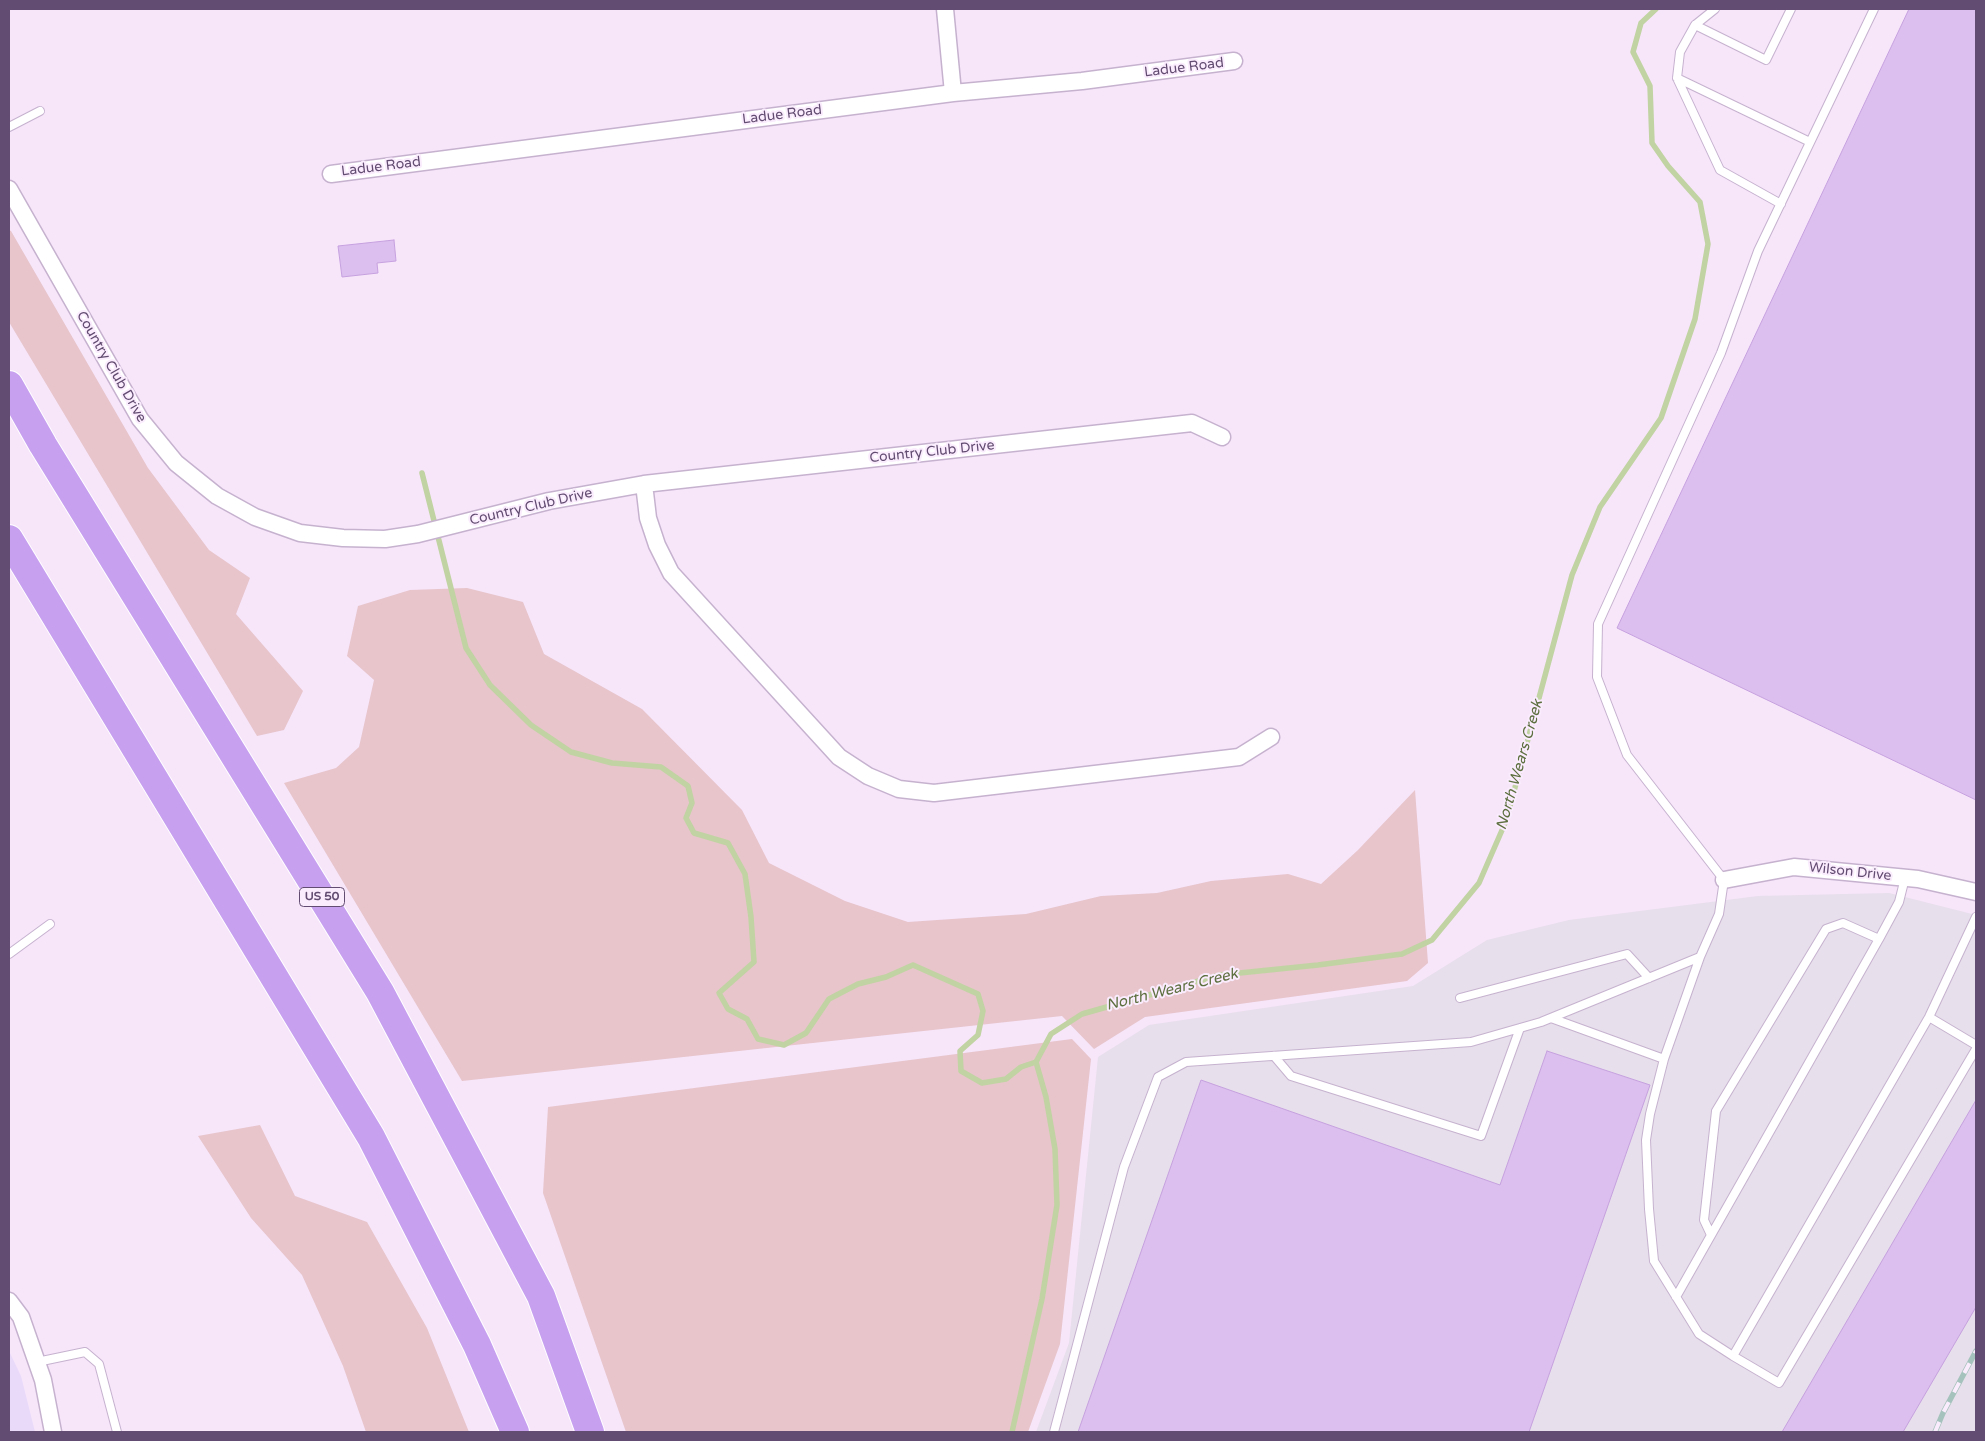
<!DOCTYPE html>
<style>
body{margin:0}
#map{position:relative;width:1985px;height:1441px;overflow:hidden;background:#f7e5fa;font-family:"Varela Round",sans-serif}
canvas{display:block}
.frame{position:absolute;inset:0;border:10px solid #624c71;pointer-events:none}
</style>
<div id="map">
<canvas width="1985" height="1441"></canvas>
<div class="frame"></div>
</div>
<script>
const ctx = document.querySelector('canvas').getContext('2d');
ctx.lineJoin = 'round';
function fillPath(path, color) {
  ctx.fillStyle = color;
  ctx.fill(path, 'evenodd');
}
function toPath(rows) {
  const path = new Path2D();
  for (const r of rows) {
    path.moveTo(r[0], r[1]);
    for (let i = 2; i < r.length; i += 2) path.lineTo(r[i], r[i + 1]);
  }
  return path;
}
function stroke(path, color, width, dash) {
  ctx.strokeStyle = color;
  ctx.lineWidth = width;
  ctx.lineCap = dash ? 'butt' : 'round';
  ctx.setLineDash(dash || []);
  ctx.stroke(path);
}
function write(font, color, halo, rows, align = 'center') {
  ctx.font = font + ' "Varela Round",sans-serif';
  ctx.lineWidth = 4;
  ctx.setLineDash([]);
  ctx.textBaseline = 'middle';
  ctx.strokeStyle = halo;
  ctx.fillStyle = color;
  for (const [text, x, y, turn = 0] of rows) {
    ctx.save();
    ctx.translate(x, y);
    ctx.rotate((+turn || 0) * Math.PI / 180);
    ctx.textAlign = isNaN(turn) ? turn : align;
    if (halo) ctx.strokeText(text, 0, 0);
    ctx.fillText(text, 0, 0);
    ctx.restore();
  }
}
const commercial = toPath([
 [9,1351,21,1376,35,1432,9,1432]
]);
const industrial = toPath([
 [1889,893,1976,915,1976,1432,1036,1432,1069,1343,1098,1057,1149,1025,1413,986,1487,940,1569,920,1758,896]
]);
const green = toPath([
 [9,230,11,231,148,468,209,550,250,578,236,614,303,691,284,730,257,736,9,322],
 [467,588,523,602,544,654,642,709,742,810,769,863,845,901,908,922,1026,914,1101,896,1157,893,1211,881,1288,874,1321,884,1358,850,1415,790,1428,963,1407,981,1145,1017,1094,1049,1062,1016,462,1081,284,783,336,768,359,747,374,680,347,656,358,606,410,590],
 [1072,1039,1091,1059,1060,1344,1028,1432,626,1432,543,1193,548,1107],
 [260,1125,295,1196,367,1222,427,1328,469,1432,366,1432,343,1366,302,1275,251,1218,198,1136]
]);
const stream = toPath([
 [422,473,466,648,490,685,531,725,571,752,612,763,661,767,688,786,692,803,686,818,694,833,728,843,745,874,751,917,754,962,719,993,728,1009,747,1019,758,1039,784,1045,806,1033,829,999,858,984,886,977,913,965,978,994,983,1011,978,1035,960,1051,961,1071,982,1083,1006,1079,1021,1067,1036,1062],
 [1012,1432,1042,1299,1057,1205,1055,1149,1046,1097,1036,1062,1051,1034,1082,1014,1220,975,1318,965,1402,954,1432,940,1479,883,1506,821,1572,575,1600,507,1661,418,1695,319,1708,244,1700,202,1668,166,1652,143,1650,86,1633,52,1641,23,1656,9]
]);
const building = toPath([
 [1909,9,1976,9,1976,800,1617,628,1909,9],
 [394,240,396,261,377,263,378,273,342,277,338,246,394,240],
 [1547,1051,1650,1085,1529,1432,1078,1432,1201,1080,1500,1185,1547,1051],
 [1976,1100,1976,1307,1903,1432,1782,1432,1976,1100]
]);
const lane = toPath([
 [1715,9,1695,25,1680,52,1677,78,1810,142],
 [1695,25,1766,60,1791,9],
 [1677,78,1720,170,1781,204],
 [9,127,40,111],
 [1879,939,1899,902,1905,878],
 [9,954,50,924],
 [1460,998,1627,954,1649,978],
 [1929,1017,1976,1045],
 [1551,1018,1664,1059,1700,957],
 [1274,1056,1291,1076,1481,1136,1520,1028],
 [1664,1059,1650,1114,1646,1140,1649,1209,1654,1261,1699,1334,1733,1356,1929,1017,1976,917],
 [1676,1297,1879,939,1843,923,1826,929,1716,1111,1704,1220,1711,1235],
 [1733,1356,1779,1383,1976,1049],
 [37,1362,85,1352,99,1364,117,1432],
 [1054,1432,1124,1167,1158,1077,1186,1062,1471,1042,1541,1022,1700,957,1719,914,1724,880,1627,755,1597,677,1598,624,1721,353,1758,251,1874,9]
]);
const street = toPath([
 [945,9,953,93],
 [331,174,953,93,1082,81,1234,61],
 [9,189,140,419,176,463,217,496,255,517,300,533,343,538,385,539,418,534,549,501,644,484,1192,423,1222,437],
 [644,484,648,518,657,545,671,573,839,757,868,776,899,789,934,793,1239,757,1271,737],
 [1724,880,1794,867,1918,879,1976,892],
 [9,1301,21,1317,43,1380,53,1432]
]);
const highway = toPath([
 [9,385,43,445,380,992,541,1296,590,1432],
 [9,539,371,1137,477,1345,515,1432]
]);
const rail = toPath([
 [1935,1432,1943,1413,1976,1351]
]);
const shields = [
 [322,897,45]
];
const shieldNames = [
 ["US 50",322,897]
];
const streetNames = [
 ["Ladue Road",1184,68,-7],
 ["Ladue Road",782,115,-7],
 ["Ladue Road",381,167,-7],
 ["Country Club Drive",111,367,60],
 ["Country Club Drive",932,452,-6],
 ["Country Club Drive",531,507,-13],
 ["Wilson Drive",1850,872,6]
];
const waterNames = [
 ["North Wears Creek",1520,765,-74],
 ["North Wears Creek",1172,990,-14]
];
fillPath(commercial, '#eadafa');
fillPath(industrial, '#e7dfeb');
fillPath(green, '#e7c5cb');
stroke(stream, '#c1d3a2', 5.5);
fillPath(building, '#dcbfee');
stroke(building, '#c6a1df', 1);
stroke(lane, '#c6b2cf', 10);
stroke(street, '#c6b2cf', 19);
stroke(highway, '#fff', 30);
stroke(lane, '#fff', 8);
stroke(street, '#fff', 16);
stroke(highway, '#c7a1f0', 28);
stroke(rail, '#a5c3bc', 5.5);
stroke(rail, '#faebfd', 4, [11]);
for (const [x, y, w] of shields) {
  const box = new Path2D();
  box.roundRect(x - w / 2, y - 9.5, w, 19, 4);
  ctx.fillStyle = '#faebfd';
  ctx.fill(box);
  stroke(box, '#624c71', 1);
}
write('bold 12px', '#624c71', null, shieldNames);
write('14px', '#624c71', '#faebfd', streetNames);
write('italic 15px', '#5c6f3e', '#faebfd', waterNames);
</script>
